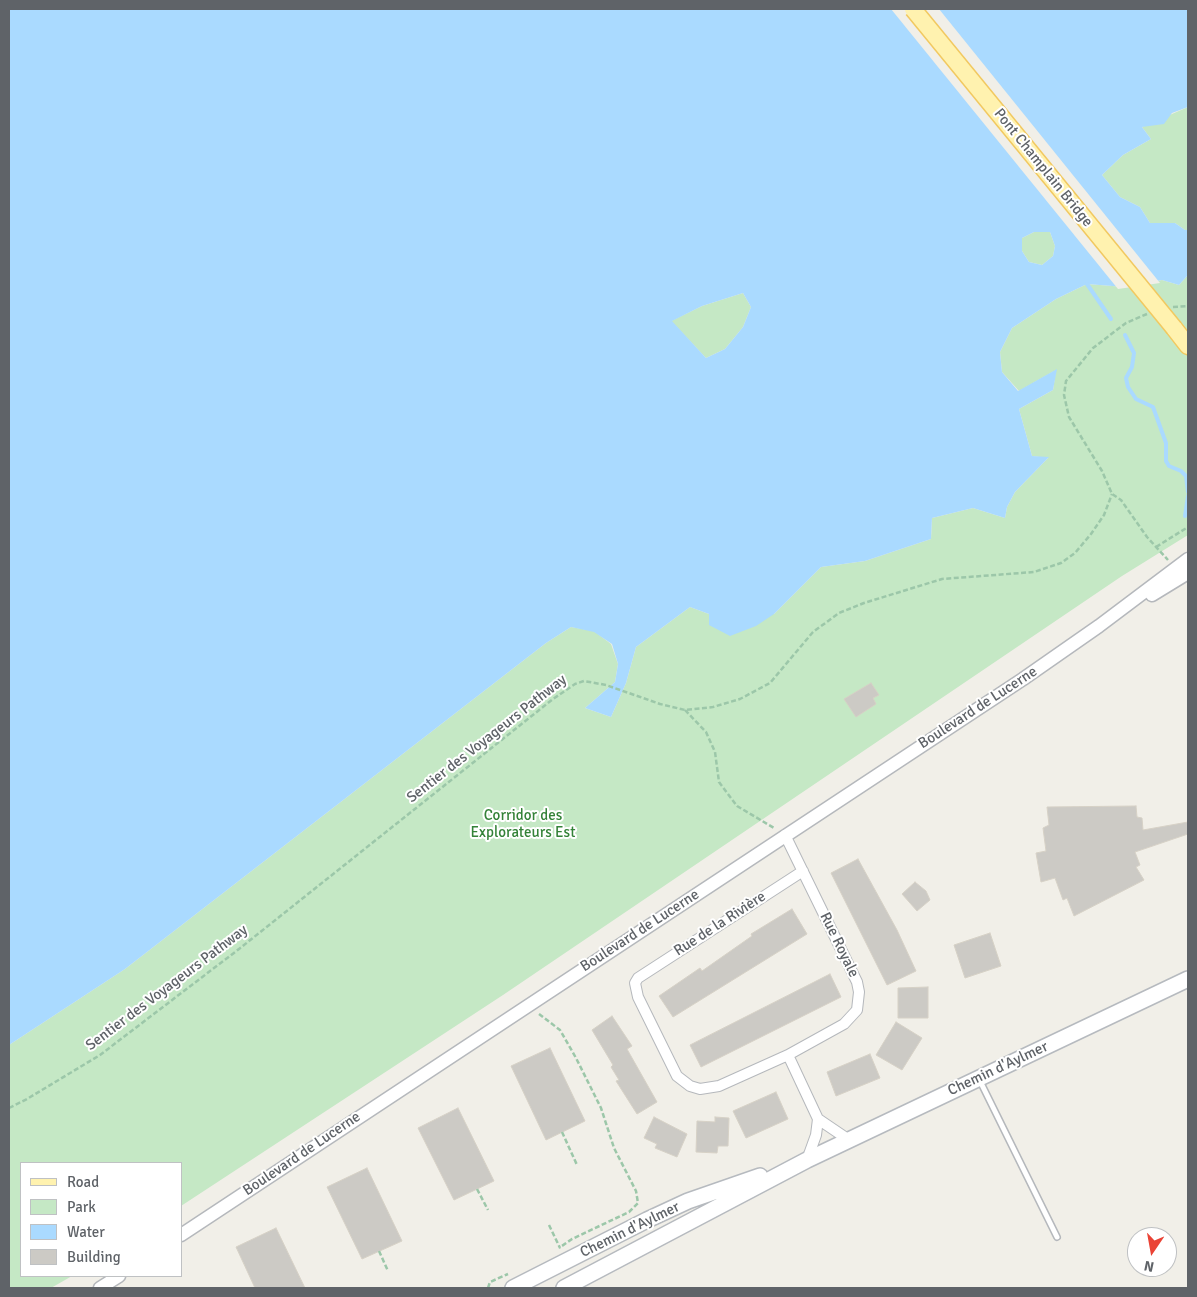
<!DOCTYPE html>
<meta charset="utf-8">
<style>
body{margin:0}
#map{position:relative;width:1197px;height:1297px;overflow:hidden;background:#f1efe8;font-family:Signika,sans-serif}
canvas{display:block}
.frame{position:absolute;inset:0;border:10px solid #5f6368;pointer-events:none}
.legend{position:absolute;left:20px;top:1162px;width:162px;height:115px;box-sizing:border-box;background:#fff;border:1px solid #bfc1c3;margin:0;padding:6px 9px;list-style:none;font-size:15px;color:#5f6368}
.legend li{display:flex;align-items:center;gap:10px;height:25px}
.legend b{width:25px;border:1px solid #bfc1c3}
.north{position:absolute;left:1127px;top:1227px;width:50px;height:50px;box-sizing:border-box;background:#fff;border:1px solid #bfc1c3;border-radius:50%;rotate:192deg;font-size:14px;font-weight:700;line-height:20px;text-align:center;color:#5f6368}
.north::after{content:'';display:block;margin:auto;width:18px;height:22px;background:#ea4335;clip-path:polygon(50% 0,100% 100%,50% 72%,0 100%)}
</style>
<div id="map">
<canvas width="1197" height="1297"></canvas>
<div class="frame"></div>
<ul class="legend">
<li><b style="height:6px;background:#fff2af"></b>Road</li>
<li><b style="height:14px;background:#c5e8c5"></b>Park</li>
<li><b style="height:14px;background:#aadaff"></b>Water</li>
<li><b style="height:14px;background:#cccac5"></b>Building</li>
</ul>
<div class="north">N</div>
</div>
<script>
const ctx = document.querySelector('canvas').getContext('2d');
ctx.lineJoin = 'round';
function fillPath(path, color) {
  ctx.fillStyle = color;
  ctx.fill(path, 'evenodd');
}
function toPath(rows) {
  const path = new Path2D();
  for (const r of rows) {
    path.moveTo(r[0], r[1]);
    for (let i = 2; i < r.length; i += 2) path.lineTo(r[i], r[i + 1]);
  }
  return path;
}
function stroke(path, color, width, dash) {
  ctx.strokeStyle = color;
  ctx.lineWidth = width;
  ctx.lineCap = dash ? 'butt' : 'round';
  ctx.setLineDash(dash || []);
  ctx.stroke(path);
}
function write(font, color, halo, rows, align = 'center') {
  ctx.font = font + ' Signika,sans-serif';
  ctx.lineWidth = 4;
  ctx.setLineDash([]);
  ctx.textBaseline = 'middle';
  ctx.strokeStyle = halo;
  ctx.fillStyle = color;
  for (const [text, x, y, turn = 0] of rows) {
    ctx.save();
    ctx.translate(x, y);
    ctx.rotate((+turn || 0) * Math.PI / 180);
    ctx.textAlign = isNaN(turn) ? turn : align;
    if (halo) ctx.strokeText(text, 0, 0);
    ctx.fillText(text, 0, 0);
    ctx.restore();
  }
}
const green = toPath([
 [1188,107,1188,230,1185,230,1175,223,1150,223,1140,207,1120,197,1102,175,1123,155,1151,139,1142,127],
 [1034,232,1050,232,1055,246,1053,256,1042,265,1029,262,1022,251,1022,238],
 [1188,275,1188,535,1122,576,503,995,181,1206,181,1163,21,1163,21,1276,72,1276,51,1288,9,1288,9,1045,125,969,546,643,571,627,594,631,611,644,618,664,615,682,585,708,611,717,626,683,636,647,690,607,709,614,774,614,821,567,865,561,931,539,932,518,973,508,1005,518,1007,507,1015,492,1048,458,1032,456,1019,409,1053,390,1056,370,1019,391,1002,372,1000,352,1012,328,1056,299,1087,284,1125,287,1162,280,1179,285],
 [743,293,751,307,743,327,725,349,706,358,671,321,702,306]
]);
const water = toPath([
 [9,9,1188,9,1188,107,1172,113,1164,124,1142,127,1151,139,1123,155,1102,175,1120,197,1140,207,1150,223,1175,223,1185,230,1188,230,1188,275,1179,285,1162,280,1125,287,1087,284,1056,299,1012,328,1000,352,1002,372,1018,391,1057,369,1053,390,1019,409,1032,456,1049,457,1015,492,1007,507,1005,518,973,508,932,518,931,539,865,561,821,567,774,614,756,626,730,636,709,625,709,614,690,607,636,647,626,683,611,717,585,708,615,682,618,664,612,644,594,632,571,627,546,643,125,969,9,1045],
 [1034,232,1050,232,1055,246,1053,256,1042,265,1029,262,1022,251,1022,238],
 [743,293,751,307,743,327,725,349,706,358,672,321,702,306]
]);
const pier = toPath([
 [891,9,939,9,1160,283,1118,289]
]);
const stream = toPath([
 [1087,284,1111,319],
 [1125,335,1134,353,1132,367,1126,378,1128,387,1136,399,1153,407,1166,443,1166,461,1169,466,1181,471,1186,476,1188,492],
 [1185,516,1188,496]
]);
const building = toPath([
 [871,683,879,695,873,698,876,704,856,717,844,699,871,683],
 [1136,806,1137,817,1142,818,1143,830,1188,822,1188,834,1135,852,1140,865,1136,867,1144,880,1074,916,1067,898,1063,900,1055,878,1041,882,1036,853,1046,851,1043,828,1049,825,1047,807,1136,806],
 [858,859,897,930,916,971,887,985,831,873,858,859],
 [915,882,926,891,930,900,917,911,902,894,915,882],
 [792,909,807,934,673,1017,659,996,700,968,702,971,752,936,751,934,792,909],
 [990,933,1001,966,965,978,954,945,990,933],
 [830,974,841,997,701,1067,690,1045,830,974],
 [928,987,928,1018,898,1018,898,988,928,987],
 [612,1016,632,1046,627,1049,657,1102,637,1114,616,1081,619,1080,611,1067,613,1065,592,1030,612,1016],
 [896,1022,922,1038,902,1070,876,1055,896,1022],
 [550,1048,585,1121,546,1140,511,1066,550,1048],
 [870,1054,880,1078,836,1096,827,1072,870,1054],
 [776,1092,788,1119,746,1138,733,1111,776,1092],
 [458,1108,494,1181,454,1200,418,1128,458,1108],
 [654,1117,687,1134,677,1157,655,1148,657,1144,644,1138,654,1117],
 [715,1117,729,1118,728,1146,718,1146,717,1153,696,1152,697,1121,715,1122,715,1117],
 [367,1168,402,1241,362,1259,327,1187,367,1168],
 [276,1228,305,1288,255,1288,236,1247,276,1228]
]);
const path = toPath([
 [1173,307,1188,306],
 [1147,314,1126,323,1093,348,1066,381,1064,395,1069,417,1102,471,1112,494,1121,500,1147,537,1168,560],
 [1156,547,1188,527],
 [685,710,706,732,715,752,719,782,737,806,774,828],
 [539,1014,560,1030,576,1058,601,1108,614,1148,636,1191,638,1203,629,1212,572,1239,559,1248],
 [9,1108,27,1099,100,1055,239,949,553,699,575,684,584,681,606,685,660,704,685,710,713,707,740,699,770,683,813,632,839,613,864,603,942,579,1034,572,1061,563,1075,553,1091,534,1104,515,1112,494],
 [562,1132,577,1165],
 [477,1189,488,1210],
 [549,1225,560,1248],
 [379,1251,388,1271],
 [488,1288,490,1282,508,1274]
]);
const service = toPath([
 [980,1081,1057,1237]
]);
const minor = toPath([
 [785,835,857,982,859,992,857,1010,844,1024,788,1055,719,1086,700,1089,690,1086,677,1076,638,997,635,983,638,978,803,871],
 [788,1055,818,1119,849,1140],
 [807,1160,816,1135,818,1119]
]);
const tertiary = toPath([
 [1152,595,1188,573],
 [181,1235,1023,679,1099,626,1188,559],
 [100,1288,119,1276]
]);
const secondary = toPath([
 [513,1288,647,1220,688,1201,760,1176],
 [564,1288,807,1160,1188,979]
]);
const primary = toPath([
 [1174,328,1188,346]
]);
const primaryBridge = toPath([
 [913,9,1174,328]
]);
const streetNames = [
 ["Pont Champlain Bridge",1043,168,51],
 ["Boulevard de Lucerne",978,708,-33],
 ["Sentier des Voyageurs Pathway",487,739,-38],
 ["Rue de la Rivière",720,924,-33],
 ["Boulevard de Lucerne",640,931,-33],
 ["Rue Royale",839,945,64],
 ["Sentier des Voyageurs Pathway",167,988,-37],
 ["Chemin d'Aylmer",998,1069,-25],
 ["Boulevard de Lucerne",302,1154,-34],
 ["Chemin d'Aylmer",630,1230,-26]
];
const parkNames = [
 ["Corridor des",523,816],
 ["Explorateurs Est",523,833]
];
fillPath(green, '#c5e8c5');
fillPath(water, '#aadaff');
fillPath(pier, '#f1efe8');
stroke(stream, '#aadaff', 4);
fillPath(building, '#cccac5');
stroke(building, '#d6d1c6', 1);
stroke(service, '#b5b8bc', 8);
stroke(minor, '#b5b8bc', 12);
stroke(tertiary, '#b5b8bc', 15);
stroke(secondary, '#b6babf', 18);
stroke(primary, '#f2c960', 19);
stroke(path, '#9cc7a9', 2.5, [5, 2.5]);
stroke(service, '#fff', 5);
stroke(minor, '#fff', 10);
stroke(tertiary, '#fff', 12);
stroke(secondary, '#fff', 15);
stroke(primary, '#fff2af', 16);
stroke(primaryBridge, '#f2c960', 19, []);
stroke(primaryBridge, '#fff2af', 16);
write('15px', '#5f6368', '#fff', streetNames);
write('15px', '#348238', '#fff', parkNames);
</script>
